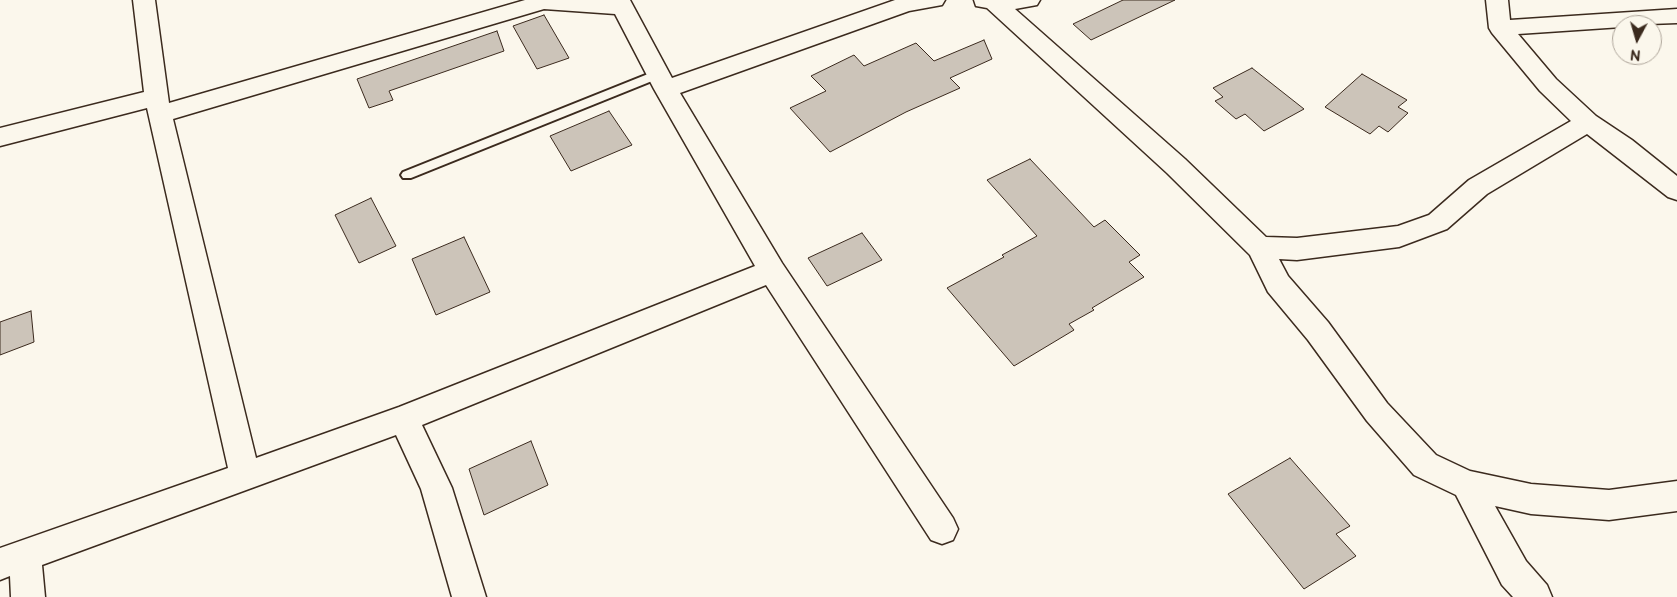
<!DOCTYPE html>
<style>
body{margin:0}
#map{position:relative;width:1677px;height:597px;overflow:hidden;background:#fbf7ec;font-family:"Balsamiq Sans",sans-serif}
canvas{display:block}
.north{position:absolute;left:1612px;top:15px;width:50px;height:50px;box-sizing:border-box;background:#fbf7ec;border:1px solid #aea59a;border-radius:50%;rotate:186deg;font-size:14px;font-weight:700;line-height:20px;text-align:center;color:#3b2a1e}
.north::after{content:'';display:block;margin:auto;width:18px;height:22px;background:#3b2a1e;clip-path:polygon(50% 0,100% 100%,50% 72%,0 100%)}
</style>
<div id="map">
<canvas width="1677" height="597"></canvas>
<div class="north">N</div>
</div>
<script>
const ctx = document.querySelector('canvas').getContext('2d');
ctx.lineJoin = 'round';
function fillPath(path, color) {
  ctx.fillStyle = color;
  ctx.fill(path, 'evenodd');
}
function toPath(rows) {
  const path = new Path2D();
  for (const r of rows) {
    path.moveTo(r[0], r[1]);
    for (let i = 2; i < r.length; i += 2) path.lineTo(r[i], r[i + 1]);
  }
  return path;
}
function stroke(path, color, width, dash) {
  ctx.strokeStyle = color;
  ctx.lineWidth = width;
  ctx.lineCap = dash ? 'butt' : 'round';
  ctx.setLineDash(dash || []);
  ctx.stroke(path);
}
const building = toPath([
 [1123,0,1175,0,1091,40,1073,24,1123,0],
 [544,15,569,58,537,69,513,26,544,15],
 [497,31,504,51,389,91,393,100,369,108,357,79,497,31],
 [984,40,992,59,950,78,960,88,906,112,830,152,790,108,826,91,811,76,854,55,864,66,916,43,934,61,984,40],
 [1252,68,1304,109,1264,131,1245,114,1236,119,1215,101,1223,97,1213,88,1252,68],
 [1362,74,1407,100,1398,107,1408,113,1388,132,1379,126,1370,134,1325,107,1362,74],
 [609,111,632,145,571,171,550,136,609,111],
 [1030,159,1094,227,1105,220,1140,255,1129,262,1144,277,1092,308,1094,310,1069,324,1074,330,1014,366,947,288,1004,257,1002,255,1037,236,987,180,1030,159],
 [371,198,396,246,359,263,335,215,371,198],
 [862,233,882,260,827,286,808,258,862,233],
 [464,237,490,292,436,315,412,259,464,237],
 [31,311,34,342,0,355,0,322,31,311],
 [531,441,548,485,484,515,469,469,531,441],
 [1290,458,1350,526,1336,534,1356,556,1304,589,1228,494,1290,458]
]);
const lane = toPath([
 [658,70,664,74,662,77,411,178,403,178,401,175,403,172,658,70]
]);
const street = toPath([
 [133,0,155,0,169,103,525,0,630,0,672,78,895,0,945,0,942,5,909,11,680,93,782,263,953,518,958,529,953,540,942,544,931,540,766,285,422,425,452,488,486,597,452,597,421,489,396,435,42,565,45,597,11,597,10,576,0,580,0,548,228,468,147,108,0,146,0,128,144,92,133,0],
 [544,9,615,14,654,89,755,266,399,407,256,458,173,119,544,9],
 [974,0,1040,0,1037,5,1015,9,1185,159,1266,237,1297,238,1398,226,1429,215,1469,180,1571,121,1540,91,1492,33,1489,28,1486,0,1508,0,1510,20,1677,9,1677,23,1622,25,1622,27,1518,34,1556,79,1596,116,1632,140,1677,176,1677,200,1668,197,1587,134,1487,194,1447,229,1399,247,1297,260,1279,259,1288,276,1328,322,1387,403,1436,455,1470,471,1531,484,1609,490,1677,481,1677,511,1609,520,1531,514,1495,506,1526,561,1547,585,1552,597,1513,597,1502,585,1456,495,1414,475,1367,421,1308,340,1268,292,1250,255,1167,173,987,8,976,6,974,0]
]);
fillPath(building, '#ccc4b9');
stroke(building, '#3b2a1e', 1);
stroke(lane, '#3b2a1e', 4);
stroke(street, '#3b2a1e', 3);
fillPath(lane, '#fbf7ec');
fillPath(street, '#fbf7ec');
</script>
